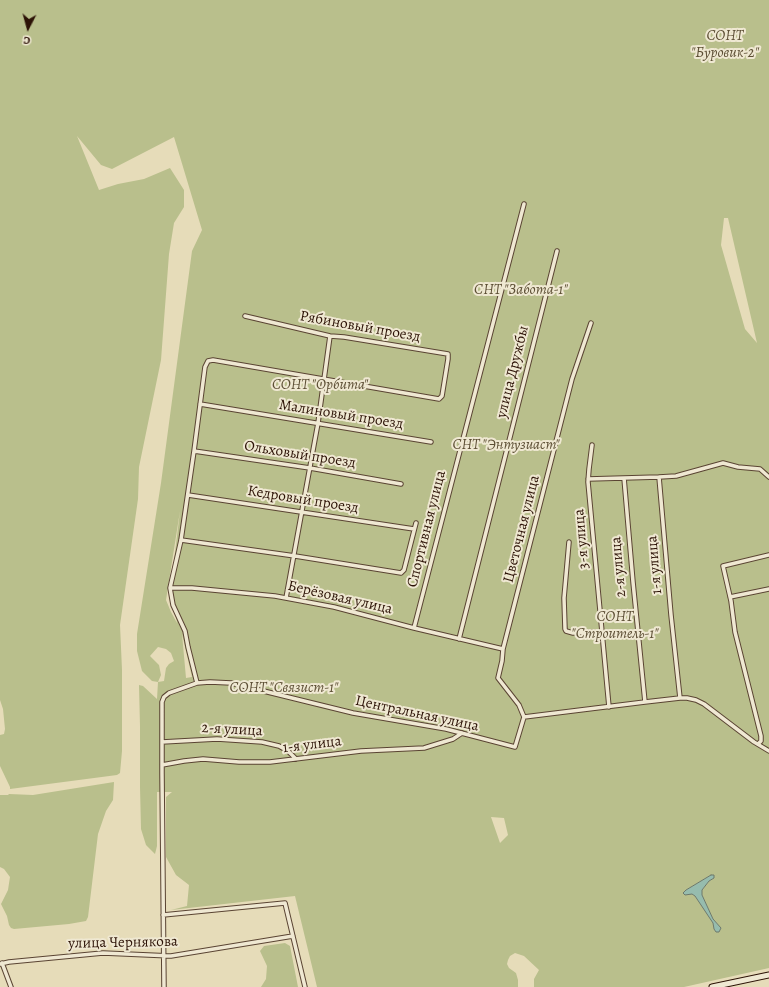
<!DOCTYPE html>
<meta charset="utf-8">
<style>
body{margin:0}
#map{position:relative;width:769px;height:987px;overflow:hidden;background:#e6dcb9;font-family:Alegreya,serif}
canvas{display:block}
.north{position:absolute;left:8px;top:8px;width:40px;height:40px;-webkit-text-stroke:3px #efe8d2;paint-order:stroke;rotate:186deg;font-size:11px;font-weight:700;line-height:16px;text-align:center;color:#2c1206}
.north::after{content:'';display:block;margin:auto;width:14px;height:18px;background:#2c1206;clip-path:polygon(50% 0,100% 100%,50% 72%,0 100%)}
</style>
<div id="map">
<canvas width="769" height="987"></canvas>
<div class="north">С</div>
</div>
<script>
const ctx = document.querySelector('canvas').getContext('2d');
ctx.lineJoin = 'round';
function fillPath(path, color) {
  ctx.fillStyle = color;
  ctx.fill(path, 'evenodd');
}
function toPath(rows) {
  const path = new Path2D();
  for (const r of rows) {
    path.moveTo(r[0], r[1]);
    for (let i = 2; i < r.length; i += 2) path.lineTo(r[i], r[i + 1]);
  }
  return path;
}
function stroke(path, color, width, dash) {
  ctx.strokeStyle = color;
  ctx.lineWidth = width;
  ctx.lineCap = dash ? 'butt' : 'round';
  ctx.setLineDash(dash || []);
  ctx.stroke(path);
}
function write(font, color, halo, rows, align = 'center') {
  ctx.font = font + ' Alegreya,serif';
  ctx.lineWidth = 4;
  ctx.setLineDash([]);
  ctx.textBaseline = 'middle';
  ctx.strokeStyle = halo;
  ctx.fillStyle = color;
  for (const [text, x, y, turn = 0] of rows) {
    ctx.save();
    ctx.translate(x, y);
    ctx.rotate((+turn || 0) * Math.PI / 180);
    ctx.textAlign = isNaN(turn) ? turn : align;
    if (halo) ctx.strokeText(text, 0, 0);
    ctx.fillText(text, 0, 0);
    ctx.restore();
  }
}
const green = toPath([
 [0,0,769,0,769,968,684,987,534,987,534,979,539,970,524,956,515,953,510,956,508,960,507,964,509,968,516,973,518,980,518,987,317,987,295,896,171,910,187,906,189,885,176,875,166,857,166,797,172,792,157,792,157,846,155,854,146,845,141,829,140,787,140,726,139,685,143,686,157,699,158,682,152,681,142,671,137,651,137,634,161,483,192,251,202,230,174,137,112,169,101,165,77,136,99,190,118,184,144,179,170,168,184,190,184,207,174,223,169,254,161,360,139,467,138,499,120,625,122,670,122,751,120,773,117,775,10,789,10,787,0,766,0,735,4,734,5,729,3,709,0,700],
 [724,218,728,218,757,343,745,329,721,245],
 [180,511,171,586,177,623,171,612,166,600],
 [182,634,192,677,186,678],
 [158,647,166,649,171,653,174,661,169,664,166,668,164,681,158,682,161,675,159,665,150,656],
 [491,817,504,818,508,835,500,843],
 [711,875,714,878,709,881,702,890,702,895,713,919,721,928,719,932,716,932,714,929,713,923,695,896,692,894,683,893,686,890],
 [114,782,113,800,106,811,98,834,88,917,86,921,69,924,14,929,11,928,9,925,7,916,1,904,8,890,10,877,4,869,0,867,0,795,8,795,9,794,33,795],
 [285,943,290,946,298,987,261,987,266,979,267,966,260,951,264,946]
]);
const water = toPath([
 [711,875,714,875,714,878,709,881,702,890,702,895,713,919,721,928,719,932,716,932,714,929,713,923,695,896,692,894,685,895,683,893,686,890,711,875]
]);
const street = toPath([
 [200,404,431,442],
 [592,445,589,469,588,482,609,707],
 [194,451,310,468,401,484],
 [659,477,671,615,680,698],
 [624,478,633,582,645,702],
 [588,479,659,477,676,476,723,463,738,467,760,469,769,477],
 [188,495,414,529],
 [181,540,295,556,401,573,404,570,416,523],
 [569,542,564,598,565,629,566,631,573,633,602,632],
 [170,588,192,588,275,596,334,607,414,628,503,649],
 [730,597,769,589],
 [286,598,318,423,330,336],
 [414,628,524,204],
 [459,639,557,251],
 [197,683,188,647,185,631,173,605,170,588,181,540,194,451,205,367,208,361,213,360,439,399,442,396,448,359,448,354,344,337,330,336,245,316],
 [524,717,519,705,498,678,502,661,503,649,572,379,591,323],
 [162,742,217,739,262,742,279,746,288,751,296,759],
 [758,744,761,741,761,736,735,632,731,601,723,566,769,555],
 [162,765,184,761,203,759,239,762,270,762,361,751,424,748,453,739,462,733],
 [163,915,285,903,305,987],
 [2,963,11,987],
 [0,964,9,962,103,953,171,956,293,936],
 [164,987,162,774,162,702,164,697,169,693,197,683,210,682,231,683,353,713,446,729,515,747,524,717,645,702,680,698,687,698,696,700,704,704,754,742,769,751]
]);
const secondary = toPath([
 [712,987,769,975]
]);
const parkNames = [
 ["СОНТ",725,36],
 ["\"Буровик-2\"",725,53],
 ["СНТ \"Забота-1\"",521,290],
 ["СОНТ \"Орбита\"",320,385],
 ["СНТ \"Энтузиаст\"",506,445],
 ["СОНТ",615,617],
 ["\"Строитель-1\"",615,634],
 ["СОНТ \"Связист-1\"",284,688]
];
const streetNames = [
 ["Рябиновый проезд",360,327,10],
 ["улица Дружбы",513,372,-76],
 ["Малиновый проезд",341,415,9],
 ["Ольховый проезд",300,455,9],
 ["Кедровый проезд",303,500,9],
 ["Спортивная улица",427,529,-76],
 ["Цветочная улица",522,529,-76],
 ["3-я улица",582,539,-95],
 ["1-я улица",655,565,-95],
 ["2-я улица",619,567,-95],
 ["Берёзовая улица",340,598,13],
 ["Центральная улица",417,714,12],
 ["2-я улица",232,730,3],
 ["1-я улица",312,745,-7],
 ["улица Чернякова",123,943,-1]
];
fillPath(green, '#b9bf8c');
fillPath(water, '#96bcae');
stroke(water, '#6c786b', 1);
stroke(street, '#5a4433', 5.5);
stroke(secondary, '#2c1206', 7);
stroke(street, '#efe8d2', 3.5);
stroke(secondary, '#efe8d2', 5);
write('italic 15px', '#5d4f35', '#efe8d2', parkNames);
write('15px', '#2c1206', '#efe8d2', streetNames);
</script>
